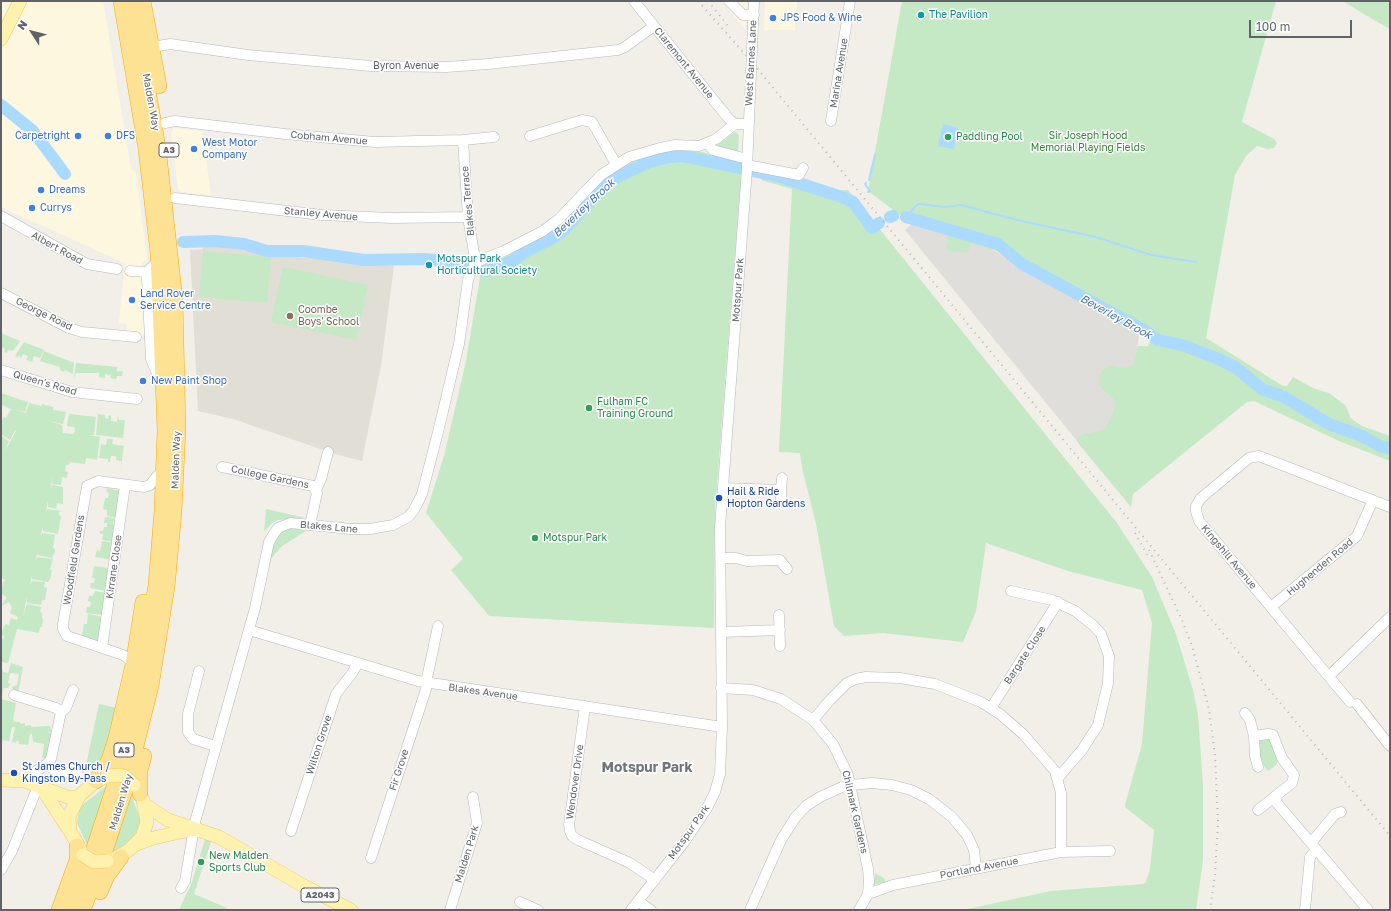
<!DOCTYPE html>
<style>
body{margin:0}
#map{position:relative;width:1391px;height:911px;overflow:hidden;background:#f1efe8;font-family:"Golos Text",sans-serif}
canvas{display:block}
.frame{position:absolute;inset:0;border:2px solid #5f6368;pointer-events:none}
.north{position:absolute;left:12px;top:12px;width:40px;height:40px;-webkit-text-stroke:3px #fff;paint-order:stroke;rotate:306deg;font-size:11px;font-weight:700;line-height:16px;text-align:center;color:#5f6368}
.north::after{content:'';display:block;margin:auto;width:14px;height:18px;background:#5f6368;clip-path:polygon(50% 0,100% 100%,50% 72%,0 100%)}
.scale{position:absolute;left:1249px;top:20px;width:103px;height:18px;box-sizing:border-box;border:2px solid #5f6368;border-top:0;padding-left:5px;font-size:12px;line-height:14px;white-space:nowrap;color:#5f6368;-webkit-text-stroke:3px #fff;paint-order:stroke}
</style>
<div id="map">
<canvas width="1391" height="911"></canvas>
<div class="frame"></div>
<div class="north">N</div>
<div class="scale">100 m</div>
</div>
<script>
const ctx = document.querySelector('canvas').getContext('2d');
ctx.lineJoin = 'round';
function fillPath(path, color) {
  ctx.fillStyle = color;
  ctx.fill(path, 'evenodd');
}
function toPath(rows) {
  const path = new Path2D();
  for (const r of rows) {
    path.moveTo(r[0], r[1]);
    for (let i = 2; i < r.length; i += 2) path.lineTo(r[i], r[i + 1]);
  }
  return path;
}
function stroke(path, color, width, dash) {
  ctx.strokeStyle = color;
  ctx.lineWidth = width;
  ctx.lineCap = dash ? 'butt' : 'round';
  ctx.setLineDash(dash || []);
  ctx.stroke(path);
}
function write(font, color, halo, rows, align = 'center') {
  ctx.font = font + ' "Golos Text",sans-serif';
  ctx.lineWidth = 3;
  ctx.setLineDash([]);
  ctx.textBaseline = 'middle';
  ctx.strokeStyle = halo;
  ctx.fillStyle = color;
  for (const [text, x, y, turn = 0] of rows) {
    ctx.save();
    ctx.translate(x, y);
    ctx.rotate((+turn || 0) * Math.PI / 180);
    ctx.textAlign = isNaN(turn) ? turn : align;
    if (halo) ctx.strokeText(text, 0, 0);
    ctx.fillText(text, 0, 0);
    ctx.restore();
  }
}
const commercial = toPath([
 [1,1,11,1,2,21,1,21],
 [26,1,103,1,131,168,136,173,147,259,142,263,142,277,144,334,127,333,127,324,119,323,125,263,1,207,1,50],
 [721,1,747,1,746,30],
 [765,1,797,1,795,30,764,30],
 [174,128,202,131,211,195,181,192,178,189,171,133]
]);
const industrial = toPath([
 [912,224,976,240,1139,334,1135,368,1095,463,905,230]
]);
const education = toPath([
 [203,245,287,256,394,266,381,366,362,461,332,453,233,419,198,411,190,250,203,249]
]);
const green = toPath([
 [902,1,1276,1,1242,122,1274,139,1277,143,1274,148,1267,149,1257,146,1246,156,1235,175,1206,338,1283,386,1287,386,1293,377,1313,388,1329,393,1346,406,1350,417,1353,420,1362,426,1390,436,1390,461,1339,441,1254,401,1247,402,1133,494,1131,507,1078,443,1077,439,1083,434,1101,431,1106,427,1112,415,1115,405,1113,398,1101,388,1098,380,1101,372,1111,365,1121,368,1129,367,1134,364,1138,346,1148,346,1151,339,1139,334,1060,290,997,251,972,243,967,253,949,251,946,248,948,241,946,233,912,224,868,191],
 [1343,1,1390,1,1390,29,1367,16],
 [735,132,739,135,738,152,717,147,717,145],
 [674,150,702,152,742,164,715,510,714,628,489,616,451,570,463,559,426,513,444,456,466,361,480,278,484,264,505,257,547,234,561,223,600,184,616,171,635,160],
 [761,171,774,173,834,191,848,190,1117,523,1152,577,1176,634,1193,690,1198,714,1203,786,1203,860,1196,910,963,910,1051,891,1143,884,1146,882,1150,869,1154,830,1125,807,1125,805,1142,744,1152,623,1142,590,1068,571,986,543,976,611,963,642,883,633,844,636,834,626,816,524,802,468,800,453,779,452,792,189,761,180],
 [203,251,271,257,267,303,199,297],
 [283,267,368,285,356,340,271,322],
 [1,333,20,341,13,351,8,350,7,353,4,352,5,349,1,347],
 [24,342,44,350,40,358,34,356,32,362,26,360,28,356,23,354,21,358,19,355,18,357,15,356],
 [44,351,74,363,73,374,65,370,64,372,60,370,60,367,40,361],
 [76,363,117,367,117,371,123,371,122,376,117,376,116,379,110,378,111,375,105,374,105,378,99,377,99,373,76,373,74,379],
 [1,393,28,402,25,412,13,409,38,417,26,413,29,403,41,406,42,404,53,407,53,410,66,412,63,424,49,421,62,425,63,433,74,434,75,427,67,426,69,414,96,417,94,435,88,435,100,437,97,460,86,458,85,464,70,462,69,465,66,465,65,471,68,472,67,478,62,477,61,485,52,484,53,476,50,490,52,485,63,487,63,504,57,503,56,509,48,507,48,501,45,515,47,509,62,511,59,512,59,515,61,516,58,534,43,531,43,526,40,538,42,533,55,535,53,548,55,549,55,552,52,558,37,555,38,549,35,562,37,557,53,559,50,570,52,570,50,579,48,582,32,579,32,574,30,586,32,581,45,582,44,587,47,588,45,600,42,600,41,605,27,603,27,597,23,616,27,604,41,607,40,612,42,613,42,618,43,619,42,627,40,627,39,633,17,629,8,663,1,662,1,641,5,637,1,634,5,624,9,625,11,618,17,620,18,617,10,613,12,607,9,602,1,606,7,597,1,594,3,582,6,581,1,577,1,436,9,441,5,451,16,431,15,430,10,440,1,434,1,428,3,423,1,422,4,417,6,418,11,409,2,405],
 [98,414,105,415,105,418,108,419,109,415,111,416,111,421,117,422,118,416,119,420,125,420,123,438,96,435],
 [107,439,113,439,112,444,124,446,120,472,122,461,116,460,116,463,116,456,111,456,110,462,108,462,108,459,99,458,101,444,106,445],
 [107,488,120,491,118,518,107,516,107,510,103,509,105,498,108,498,109,493,106,492],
 [266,509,306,518,278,520,272,523,264,532],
 [105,517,114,518,113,524,117,525,114,542,102,540,103,534,99,533,100,531,103,531,104,527,107,527,107,523,104,523],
 [286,528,307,530,281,547,270,560,274,543,280,532],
 [102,541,114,543,112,560,95,557,97,550,100,551],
 [94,566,108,568,107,574,110,575,107,591,90,588,91,583,94,583,95,578,92,578],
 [95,591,106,593,103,615,86,613,87,607,90,607,91,602,88,601,89,596,93,596],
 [88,614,103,617,99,642,74,634,82,635,84,624,87,624],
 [11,663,23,667,18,693,13,690,12,687,17,685,19,674,10,673,8,683,11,684,8,688,4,688,1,699,16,703,13,720,15,722,20,722,21,724,25,723,25,726,31,725,31,727,50,726,52,732,46,732,52,733,46,758,42,758,44,744,33,742,32,734,30,734,28,745,19,744,19,742,16,741,16,743,12,742,15,727,12,727,9,741,1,740,1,664,3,672,8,673],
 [99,704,117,708,104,754,95,766,86,765],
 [1266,738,1270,740,1278,760,1276,765,1268,771,1264,766,1259,752,1259,741],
 [108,785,88,847,77,823,79,810,82,805],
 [130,792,142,824,133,840,111,853],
 [205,839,211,842,194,894,227,908,226,910,179,910,192,882],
 [875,873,885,879,885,882,874,885]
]);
const water = toPath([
 [943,124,958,128,954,149,938,146]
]);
const stream = toPath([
 [869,180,875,155],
 [866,183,865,184,870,191,868,192],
 [854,203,858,200],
 [906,217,918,204,947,207,961,205,1021,221,1096,237,1151,255,1196,262]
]);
const river = toPath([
 [1,105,33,131,65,174],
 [753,171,774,175,842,197,853,202,872,228,879,223],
 [890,217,893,216],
 [906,217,998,244,1022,264,1142,329,1158,340,1182,345,1214,357,1235,367,1262,389,1284,397,1329,424,1362,436,1382,447,1390,448],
 [183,242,215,241,244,244,267,251,303,251,364,260,423,259,450,261,464,265],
 [478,270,488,271,514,260,525,252,549,240,562,232,599,192,615,178,649,162,669,157,683,156,741,168]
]);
const minor = toPath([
 [634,1,729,119,735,124],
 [729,1,743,15,754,15],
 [152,47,170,44,248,55,371,66,447,67,488,64,618,50,625,47,654,26],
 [831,121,850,1],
 [165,123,175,121,285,134,375,142,463,140,494,137],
 [530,136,582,120,592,122,616,164],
 [463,140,468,217,474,253,479,261],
 [707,143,713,150,747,159],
 [747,165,799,175,803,168],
 [175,198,322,215,392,218,468,217],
 [1,216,87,264,117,269],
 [158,261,147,272,147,278,151,359,161,383],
 [130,271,147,272],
 [1,293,69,328,82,332,136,337],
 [1,370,72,392,137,399],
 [222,467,313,486,317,493,310,525],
 [723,488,781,490,782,478],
 [316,490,321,479,328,452],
 [781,490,781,502],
 [720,558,736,558,747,561,780,560,787,569],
 [1011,591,1052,600,1075,611,1094,626,1101,634,1109,656,1108,683,1098,725,1082,750,1058,778],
 [1271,607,1357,536,1373,500],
 [779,615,780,646],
 [249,630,418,681,722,727],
 [721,632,780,630],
 [102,648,125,485],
 [133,665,128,658,123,655,67,636,63,629,63,624,87,486,98,481,144,487,150,485,157,476],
 [199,671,188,714,188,732,193,739,215,746],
 [1329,676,1390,617],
 [426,683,438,626],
 [721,688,753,690,781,699,813,720,833,744,848,775,868,869,869,880,868,894,859,910],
 [14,695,56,708,61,712],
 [1350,702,1199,521,1196,511,1196,506,1201,498,1249,458,1259,456,1390,507],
 [1357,704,1390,746],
 [585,706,569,825,570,831,572,836,578,840,630,863,655,880],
 [991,708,1058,602],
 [1245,713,1250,720,1254,736,1268,734,1273,735,1282,758,1294,775,1292,783,1258,810],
 [813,720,830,700,847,683,856,679,866,677,900,678,935,684,981,702,1000,714,1023,734,1055,771,1061,793,1061,852],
 [1254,736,1255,756,1258,767],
 [47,764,54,770,78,775],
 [33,783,36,771,47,764,51,759,61,712,66,708,73,690],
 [1277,796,1276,802,1368,910],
 [291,831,336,694,353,672,357,664],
 [1311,843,1335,814,1341,812],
 [371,858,428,683],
 [1,870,12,851,38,786],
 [181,888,185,881,195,822,255,608,269,542,273,535,278,528,290,523,351,529,370,529,393,525,408,517,414,510,422,494,438,432,459,344,468,280,474,265,479,261,504,251,543,231,559,219,601,175,629,157,660,148,675,145,699,146,716,139,735,124,748,124],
 [868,894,893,885,1061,852,1110,851],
 [638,901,651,910],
 [520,902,538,910],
 [450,910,477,823,473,797],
 [631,910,685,841,707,808,715,792,720,774,722,727,720,527,747,169,754,1],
 [750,910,781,840,795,818,806,806,820,797,842,787,851,785,872,783,892,785,911,790,929,799,952,817,967,835,974,850,976,867],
 [1305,910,1310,857,1316,850]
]);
const major = toPath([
 [1,39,20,1],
 [1,780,25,781,70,798,79,796],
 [42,788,69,830],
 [144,804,168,820,219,837,302,885,351,910],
 [137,844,153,838,194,829],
 [83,854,70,831,69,816,79,796,96,781,105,777],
 [112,860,129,850,142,837,147,822,143,800]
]);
const highway = toPath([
 [143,1,159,86],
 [96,781,109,760,116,738,133,665,143,602],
 [140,794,140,771,144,756],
 [100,892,107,876,121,857],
 [59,910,77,860,77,846],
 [71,910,94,848,114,787,140,683,156,585,162,511,165,430,158,253,146,149,121,1],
 [83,910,105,851,125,790,151,686,167,587,174,512,178,429,175,300,158,147,132,1]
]);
const rail = toPath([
 [698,1,751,61,1390,836],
 [708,1,729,27],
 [1135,533,1149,558],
 [1149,550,1182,620,1192,646,1209,709,1215,756,1218,823,1215,874,1210,910]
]);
const majorBridge = toPath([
 [108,776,120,775,126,777,134,785],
 [83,855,94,862,107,861]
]);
const markers = [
 [921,15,4,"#0f9aa8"],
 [773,18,4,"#3f7fe0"],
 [78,136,4,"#3f7fe0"],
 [108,136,4,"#3f7fe0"],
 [948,137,4,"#2e9e5b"],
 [194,149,4,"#3f7fe0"],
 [41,190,4,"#3f7fe0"],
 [32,208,4,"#3f7fe0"],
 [429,265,4,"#0f9aa8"],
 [132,300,4,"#3f7fe0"],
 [290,316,4,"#8d6e63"],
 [143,381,4,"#3f7fe0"],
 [589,408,4,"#2e9e5b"],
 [719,498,4,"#1a4fb4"],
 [535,538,4,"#2e9e5b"],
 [14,773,4,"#1a4fb4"],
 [201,862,4,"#2e9e5b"]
];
const shields = [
 [169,150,20],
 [124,750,20],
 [320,895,38]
];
const shieldNames = [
 ["A3",169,150],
 ["A3",124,750],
 ["A2043",320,895]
];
const cultureNames = [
 ["The Pavilion",929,15],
 ["Motspur Park",437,259],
 ["Horticultural Society",437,271]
];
const shopNames = [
 ["JPS Food & Wine",781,18],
 ["Carpetright",70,136,"right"],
 ["DFS",116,136],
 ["West Motor",202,143],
 ["Company",202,155],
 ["Dreams",49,190],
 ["Currys",40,208],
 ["Land Rover",140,294],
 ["Service Centre",140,306],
 ["New Paint Shop",151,381]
];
const streetNames = [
 ["Claremont Avenue",684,63,51],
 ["West Barnes Lane",751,63,-87],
 ["Byron Avenue",406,66],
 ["Marina Avenue",839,73,-81],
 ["Malden Way",151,102,80],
 ["Cobham Avenue",329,138,5],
 ["Blakes Terrace",468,201,-95],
 ["Stanley Avenue",321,214,5],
 ["Albert Road",57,248,29],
 ["Motspur Park",738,290,-86],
 ["George Road",44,314,26],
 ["Queen's Road",45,383,16],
 ["Malden Way",176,460,-88],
 ["College Gardens",270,477,12],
 ["Blakes Lane",329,527,5],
 ["Kingshill Avenue",1229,557,50],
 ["Woodfield Gardens",74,560,-81],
 ["Kirrane Close",114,567,-82],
 ["Hughenden Road",1320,567,-40],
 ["Bargate Close",1025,655,-57],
 ["Blakes Avenue",483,692,8],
 ["Wilton Grove",319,745,-72],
 ["Fir Grove",399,770,-72],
 ["Wendover Drive",575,782,-82],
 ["Malden Way",121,802,-73],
 ["Chilmark Gardens",855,812,77],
 ["Motspur Park",689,832,-55],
 ["Malden Park",467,854,-73],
 ["Portland Avenue",979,868,-11]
];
const parkNames = [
 ["Sir Joseph Hood",1088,136],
 ["Memorial Playing Fields",1088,148]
];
const leisureNames = [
 ["Paddling Pool",956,137],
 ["Fulham FC",597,402],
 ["Training Ground",597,414],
 ["Motspur Park",543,538],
 ["New Malden",209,856],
 ["Sports Club",209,868]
];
const educationNames = [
 ["Coombe",298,310],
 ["Boys' School",298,322]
];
const transitNames = [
 ["Hail & Ride",727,492],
 ["Hopton Gardens",727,504],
 ["St James Church /",22,767],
 ["Kingston By-Pass",22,779]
];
const waterNames = [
 ["Beverley Brook",584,208,-43],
 ["Beverley Brook",1116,317,29]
];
const districtNames = [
 ["Motspur Park",647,768]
];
fillPath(commercial, '#fef7e0');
fillPath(industrial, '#e0deda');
fillPath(education, '#e1ded6');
fillPath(green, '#c5e8c5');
fillPath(water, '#aadaff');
stroke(stream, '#aadaff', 2);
stroke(river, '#aadaff', 12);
stroke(minor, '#b5b8bc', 11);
stroke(major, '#f2c960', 14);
stroke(highway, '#f9ab00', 16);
stroke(minor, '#fff', 10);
stroke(major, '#fff2af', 13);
stroke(highway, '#fde293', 15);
stroke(rail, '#b6b7b8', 2, [1, 5]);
stroke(majorBridge, '#f2c960', 14, []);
stroke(majorBridge, '#fff2af', 13);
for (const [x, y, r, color] of markers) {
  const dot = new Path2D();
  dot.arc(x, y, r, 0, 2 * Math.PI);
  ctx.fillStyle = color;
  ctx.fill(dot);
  stroke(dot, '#fff', 1.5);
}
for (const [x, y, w] of shields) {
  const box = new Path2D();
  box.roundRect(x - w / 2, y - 7, w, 14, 3);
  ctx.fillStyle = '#fff';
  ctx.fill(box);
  stroke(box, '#5f6368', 1);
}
write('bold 9px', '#5f6368', null, shieldNames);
write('10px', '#0d838f', '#fff', cultureNames, 'left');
write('10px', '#366cbe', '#fff', shopNames, 'left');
write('10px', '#5f6368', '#fff', streetNames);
write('10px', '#348238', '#fff', parkNames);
write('10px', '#27864d', '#fff', leisureNames, 'left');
write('10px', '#785e54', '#fff', educationNames, 'left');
write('10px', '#164399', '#fff', transitNames, 'left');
write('italic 11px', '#4174aa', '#fff', waterNames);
write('bold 14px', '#70757a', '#fff', districtNames);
</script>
